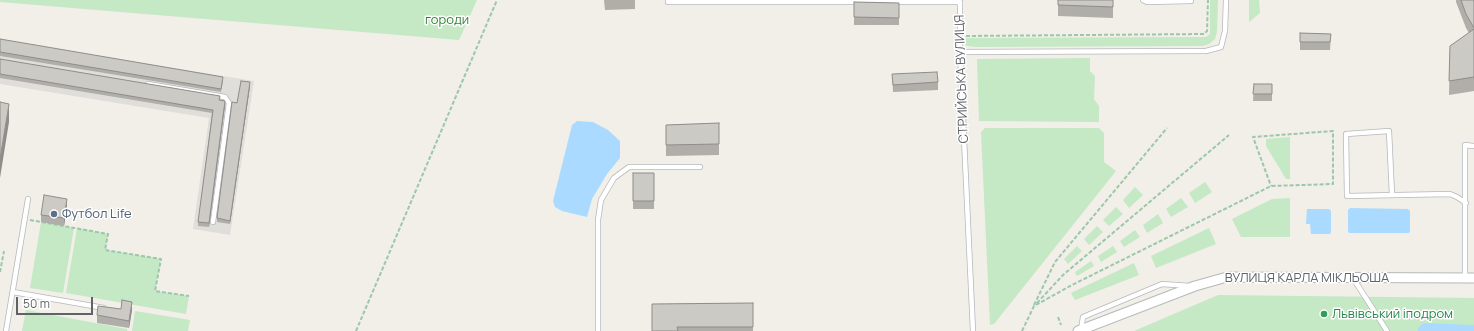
<!DOCTYPE html>
<meta charset="utf-8">
<style>
body{margin:0}
#map{position:relative;width:1474px;height:331px;overflow:hidden;background:#f1efe8;font-family:Manrope,sans-serif}
canvas{display:block}
.scale{position:absolute;left:16px;top:297px;width:77px;height:18px;box-sizing:border-box;border:2px solid #5f6368;border-top:0;padding-left:5px;font-size:12px;line-height:14px;white-space:nowrap;color:#5f6368;-webkit-text-stroke:3px #fff;paint-order:stroke}
</style>
<div id="map">
<canvas width="1474" height="331"></canvas>
<div class="scale">50 m</div>
</div>
<script>
const ctx = document.querySelector('canvas').getContext('2d');
ctx.lineJoin = 'round';
function fillPath(path, color) {
  ctx.fillStyle = color;
  ctx.fill(path, 'evenodd');
}
function toPath(rows) {
  const path = new Path2D();
  for (const r of rows) {
    path.moveTo(r[0], r[1]);
    for (let i = 2; i < r.length; i += 2) path.lineTo(r[i], r[i + 1]);
  }
  return path;
}
function stroke(path, color, width, dash) {
  ctx.strokeStyle = color;
  ctx.lineWidth = width;
  ctx.lineCap = dash ? 'butt' : 'round';
  ctx.setLineDash(dash || []);
  ctx.stroke(path);
}
function write(font, color, halo, rows, align = 'center') {
  ctx.font = font + ' Manrope,sans-serif';
  ctx.lineWidth = 3;
  ctx.setLineDash([]);
  ctx.textBaseline = 'middle';
  ctx.strokeStyle = halo;
  ctx.fillStyle = color;
  for (const [text, x, y, turn = 0] of rows) {
    ctx.save();
    ctx.translate(x, y);
    ctx.rotate((+turn || 0) * Math.PI / 180);
    ctx.textAlign = isNaN(turn) ? turn : align;
    if (halo) ctx.strokeText(text, 0, 0);
    ctx.fillText(text, 0, 0);
    ctx.restore();
  }
}
const industrial = toPath([
 [0,40,254,81,230,235,193,229,209,118,0,84]
]);
const green = toPath([
 [0,0,477,0,459,40,0,2],
 [1210,0,1218,0,1217,32,1215,39,1209,44,1203,46,976,47,967,46,964,43,963,38,1206,37,1210,34],
 [1249,0,1259,0,1260,13,1249,22],
 [1090,58,1090,71,1095,76,1094,99,1099,106,1099,122,979,121,977,59],
 [985,128,1099,128,1104,133,1104,162,1116,171,994,324,990,325,981,132],
 [1290,137,1290,179,1286,179,1266,146,1266,139],
 [1205,182,1212,192,1195,203,1189,193],
 [1135,187,1143,195,1129,208,1123,200],
 [1181,198,1188,207,1171,217,1166,209],
 [1290,198,1290,237,1241,237,1232,219,1272,199],
 [1116,207,1123,214,1109,226,1103,220],
 [1158,214,1163,223,1147,233,1143,225],
 [41,222,74,228,63,293,30,288],
 [1097,226,1103,232,1089,245,1084,239],
 [77,228,108,234,105,250,161,259,155,291,189,296,186,314,66,293],
 [1209,228,1216,244,1156,268,1151,256],
 [1135,230,1140,237,1124,247,1120,241],
 [1077,246,1082,251,1068,264,1064,259],
 [1113,246,1117,252,1101,262,1098,256],
 [1091,261,1094,266,1077,276,1075,272],
 [1134,263,1139,275,1075,300,1071,293],
 [1218,295,1474,298,1474,331,1134,331],
 [26,310,127,329,127,331,22,331],
 [135,311,190,320,188,331,132,331]
]);
const water = toPath([
 [577,121,593,122,608,130,620,141,620,158,607,174,592,199,587,217,562,211,555,207,553,201,572,125],
 [1350,208,1408,209,1410,211,1410,231,1409,233,1349,233,1348,231,1348,210],
 [1307,209,1329,209,1331,211,1331,232,1330,234,1311,234,1310,224,1306,224],
 [1424,323,1474,325,1474,331,1418,331,1418,328]
]);
const path = toPath([
 [966,36,1204,34,1207,31,1208,0],
 [30,220,108,234,105,250,161,259,155,291,189,296],
 [0,272,4,251],
 [1037,303,1063,275,1229,135],
 [1034,305,1055,262,1167,128],
 [1058,317,1061,325],
 [356,331,497,0],
 [1022,331,1034,306,1072,285,1271,186,1333,184,1333,131,1253,137,1271,186]
]);
const lane = toPath([
 [668,0,668,2,960,2,960,52,973,331],
 [1143,0,1147,2,1191,1],
 [960,52,1206,51,1221,47,1225,31,1226,0],
 [148,84,225,97,229,103,213,222],
 [1392,195,1389,131,1346,134,1347,196,1450,194,1457,197,1466,203],
 [1353,278,1387,331],
 [1465,278,1465,145,1474,146],
 [13,292,104,308],
 [1081,330,1083,317,1162,284,1190,286],
 [6,331,28,199],
 [598,331,598,220,601,200,614,178,629,167,700,167]
]);
const street = toPath([
 [1078,331,1195,286,1227,277,1474,278]
]);
const wall = toPath([
 [604,0,635,0,635,9,605,10],
 [1058,0,1113,0,1113,18,1058,16],
 [1456,0,1474,0,1474,91,1449,95,1450,46,1469,33,1466,28,1456,2],
 [854,2,899,3,899,25,854,25],
 [1300,33,1331,34,1330,50,1300,50],
 [0,39,223,81,221,92,0,56],
 [0,59,219,100,225,105,209,227,198,226,198,222,212,113,0,78],
 [892,74,938,82,938,90,893,92],
 [1254,84,1272,84,1272,101,1253,101],
 [250,86,230,224,217,222,217,218,237,103],
 [719,123,719,155,666,156,666,125],
 [633,173,654,173,654,209,633,209],
 [67,207,64,226,41,222,41,215],
 [753,303,753,331,652,331,652,304],
 [121,309,132,310,129,328,97,323,97,315]
]);
const shadedWall = toPath([
 [250,82,250,86,230,224,230,221],
 [225,101,225,105,209,227,209,223],
 [9,104,9,122,0,178,0,159],
 [67,199,67,207,64,226,64,218],
 [132,302,132,310,129,328,129,321]
]);
const building = toPath([
 [1058,0,1113,0,1113,7,1058,5,1058,0],
 [1461,0,1474,0,1474,28,1466,14,1461,0],
 [854,2,899,3,899,18,854,17,854,2],
 [1474,29,1474,77,1449,81,1450,46,1474,29],
 [1300,33,1331,34,1330,42,1300,42,1300,33],
 [0,39,223,77,221,89,0,52,0,39],
 [0,59,220,96,219,100,225,101,209,223,198,222,213,110,0,74,0,59],
 [937,72,938,82,893,85,892,74,937,72],
 [241,81,250,82,230,221,217,218,232,102,237,103,241,81],
 [1254,84,1272,84,1272,94,1253,94,1254,84],
 [0,102,9,104,0,159,0,102],
 [719,123,719,144,666,145,666,125,719,123],
 [633,173,654,173,654,201,633,201,633,173],
 [44,195,67,199,64,218,41,215,44,195],
 [122,300,132,302,129,321,97,315,98,306,121,309,122,300],
 [753,303,753,327,677,327,678,331,652,331,652,304,753,303]
]);
const markers = [
 [54,214,4,"#5c6f8a"],
 [1324,314,4,"#2e9e5b"]
];
const parkNames = [
 ["городи",447,20]
];
const streetNames = [
 ["СТРИЙСЬКА ВУЛИЦЯ",962,79,-92],
 ["ВУЛИЦЯ КАРЛА МІКЛЬОША",1307,278]
];
const serviceNames = [
 ["Футбол Life",62,214]
];
const leisureNames = [
 ["Львівський іподром",1332,314]
];
fillPath(industrial, '#e0deda');
fillPath(green, '#c5e8c5');
fillPath(water, '#aadaff');
stroke(lane, '#b5b8bc', 6);
stroke(street, '#b5b8bc', 11);
stroke(path, '#9cc7a9', 2, [4, 2]);
stroke(lane, '#fff', 4.5);
stroke(street, '#fff', 9);
fillPath(wall, '#afaea9');
fillPath(shadedWall, '#8f8d8a');
fillPath(building, '#cccac5');
stroke(building, '#8f8d8a', 1);
for (const [x, y, r, color] of markers) {
  const dot = new Path2D();
  dot.arc(x, y, r, 0, 2 * Math.PI);
  ctx.fillStyle = color;
  ctx.fill(dot);
  stroke(dot, '#fff', 1.5);
}
write('13px', '#348238', '#fff', parkNames);
write('13px', '#5f6368', '#fff', streetNames);
write('13px', '#4e5e75', '#fff', serviceNames, 'left');
write('13px', '#27864d', '#fff', leisureNames, 'left');
</script>
